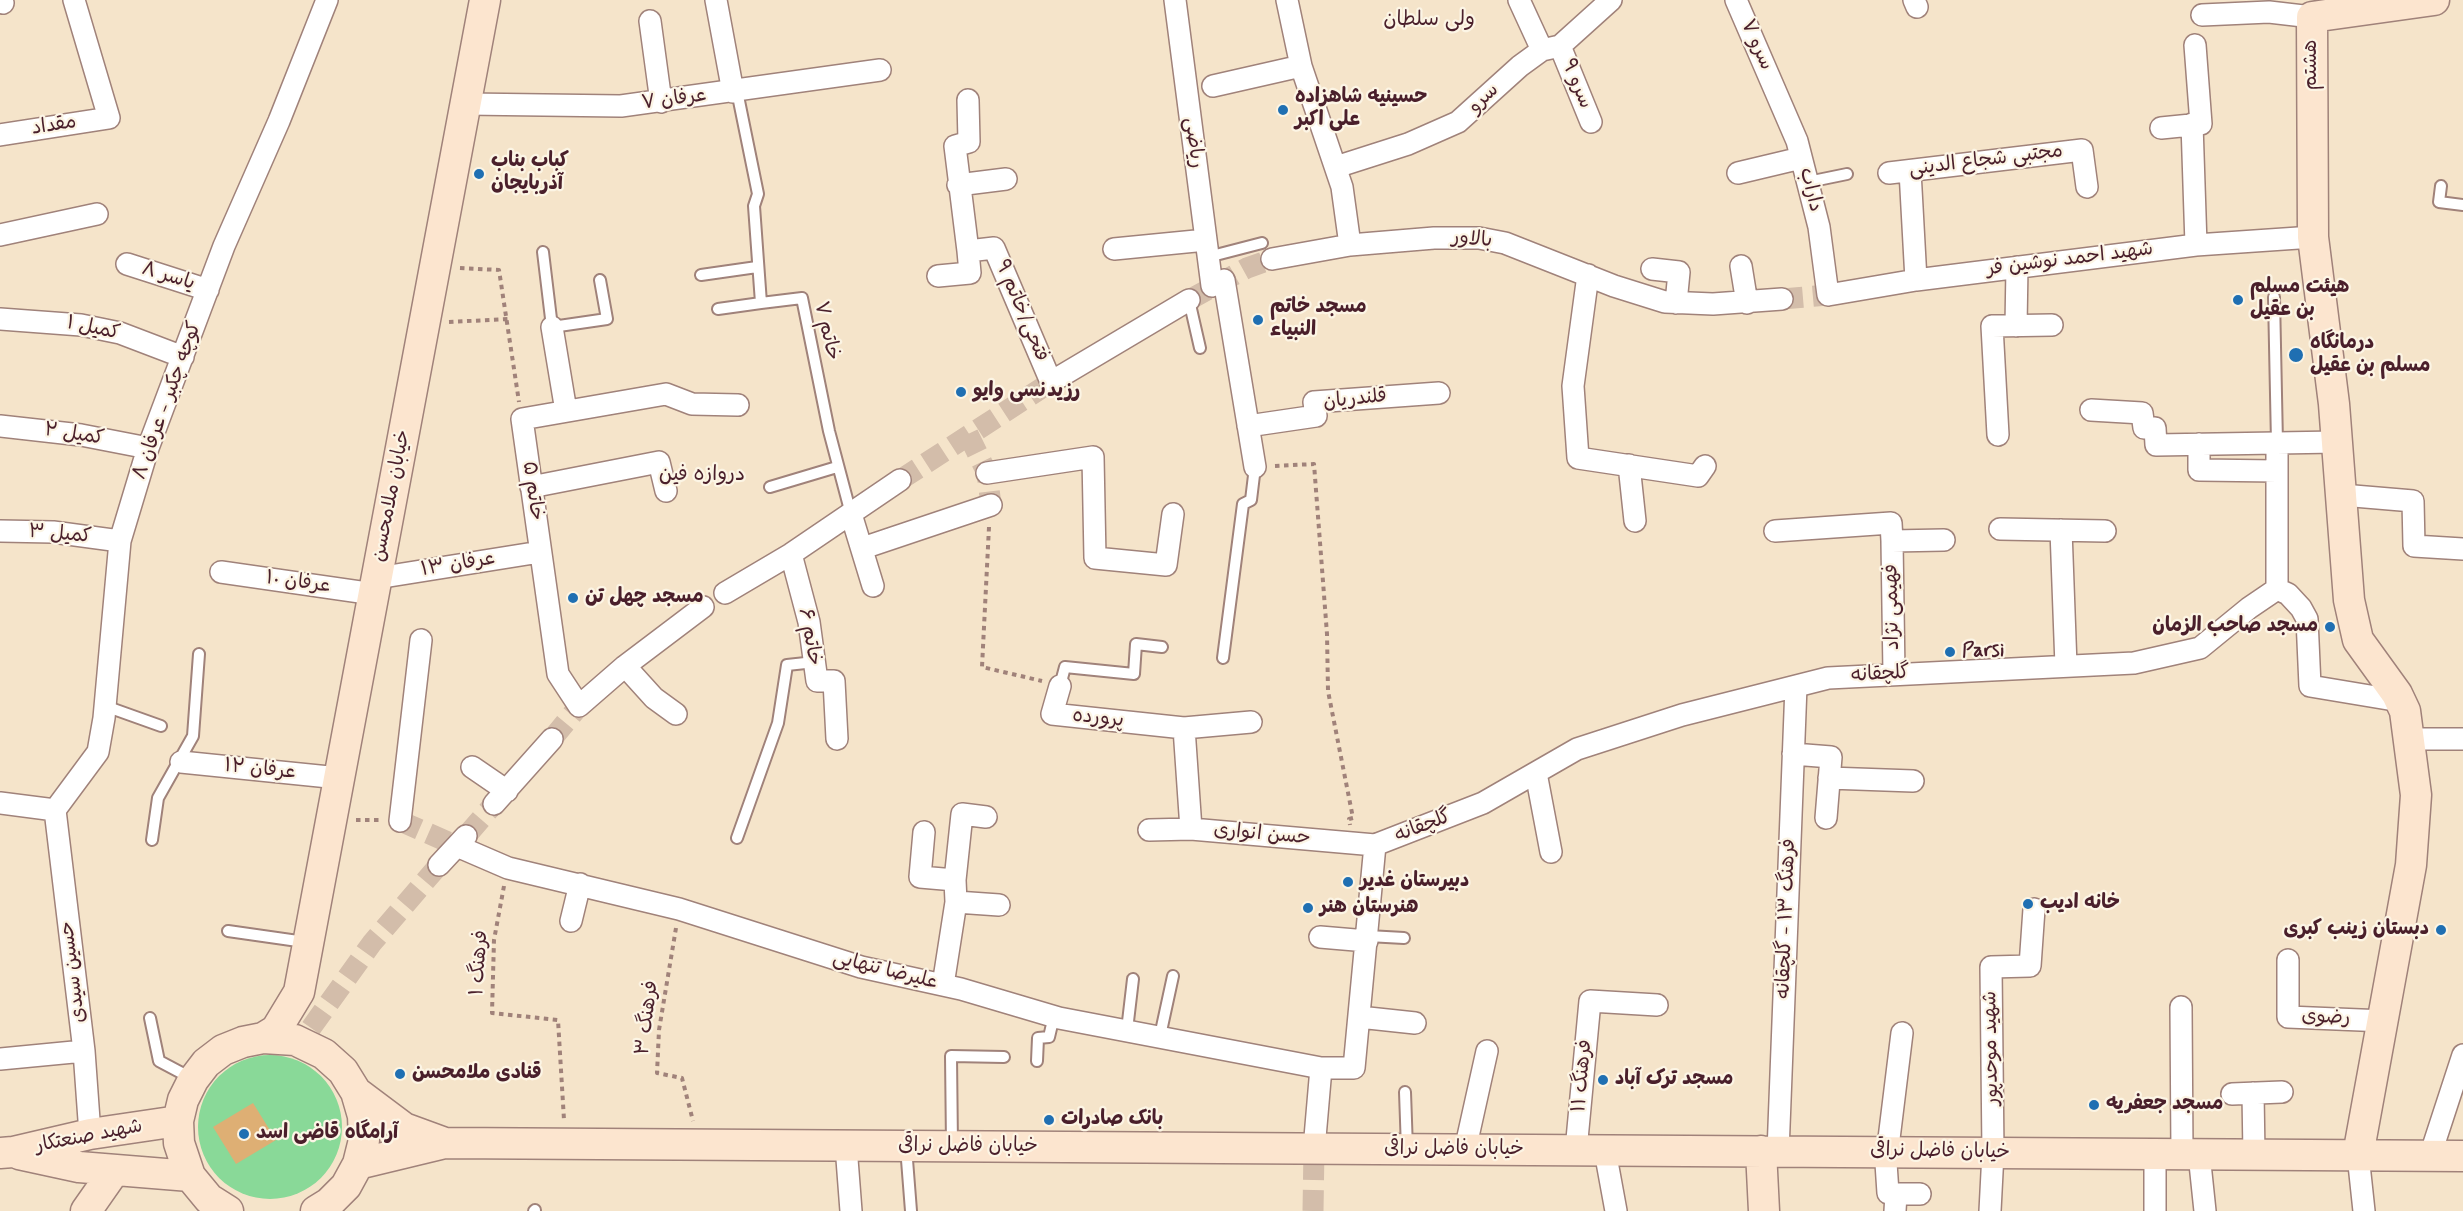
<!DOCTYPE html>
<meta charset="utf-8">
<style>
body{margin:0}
canvas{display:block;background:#f5e4ca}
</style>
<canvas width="2463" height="1211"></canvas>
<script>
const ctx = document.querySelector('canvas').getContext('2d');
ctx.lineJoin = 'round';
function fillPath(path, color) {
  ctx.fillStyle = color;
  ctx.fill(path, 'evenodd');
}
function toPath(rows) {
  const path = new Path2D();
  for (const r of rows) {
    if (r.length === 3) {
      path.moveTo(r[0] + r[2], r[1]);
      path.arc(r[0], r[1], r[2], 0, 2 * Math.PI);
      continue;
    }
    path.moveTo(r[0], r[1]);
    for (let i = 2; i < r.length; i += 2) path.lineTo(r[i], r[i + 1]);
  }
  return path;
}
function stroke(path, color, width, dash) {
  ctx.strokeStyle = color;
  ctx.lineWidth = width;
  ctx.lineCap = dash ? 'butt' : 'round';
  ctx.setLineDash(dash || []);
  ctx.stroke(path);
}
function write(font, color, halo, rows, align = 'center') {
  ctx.font = font + ' Mynerve,"Playpen Sans Arabic",sans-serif';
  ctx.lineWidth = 4.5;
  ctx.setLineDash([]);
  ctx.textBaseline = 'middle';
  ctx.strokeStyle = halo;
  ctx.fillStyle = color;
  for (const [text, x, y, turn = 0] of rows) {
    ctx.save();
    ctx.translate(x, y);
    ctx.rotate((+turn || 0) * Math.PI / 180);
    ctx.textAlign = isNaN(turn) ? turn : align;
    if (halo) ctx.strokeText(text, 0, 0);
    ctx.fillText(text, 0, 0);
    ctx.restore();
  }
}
const green = toPath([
 [270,1127,72]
]);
const building = toPath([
 [253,1103,276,1140,236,1164,213,1127]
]);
const streetTunnel = toPath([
 [1782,299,1828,295],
 [1189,300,1247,268,1272,259],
 [968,434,987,473,991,505],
 [900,480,1051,382],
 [552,739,579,706],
 [400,821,457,846],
 [467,835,494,804],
 [311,1028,372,943,439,865],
 [1313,1211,1314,1149]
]);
const path = toPath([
 [460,268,499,270,519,402],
 [449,322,509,319],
 [1275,466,1314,464,1327,634,1328,691,1353,818,1349,819,1350,825],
 [989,527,982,667,1042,681],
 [356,820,382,820],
 [504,886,494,940,492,1013,558,1020,564,1120],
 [676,928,659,1030,657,1073,682,1078,693,1121]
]);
const lane = toPath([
 [737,91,758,194,754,206,761,303,802,298,829,431,851,514],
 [1808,182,1847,174],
 [2441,186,2439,202,2463,205],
 [543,252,552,327,607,319,600,280],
 [1208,257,1262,243],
 [701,275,757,267],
 [2274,297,2277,443],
 [1189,300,1200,348],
 [718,309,761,303],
 [770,487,837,467],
 [1223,658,1243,504,1251,500,1255,467],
 [1060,686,1065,667,1134,674,1136,644,1162,647],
 [105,706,161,726],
 [737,838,778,723,787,665,815,662],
 [152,840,158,798,193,736,199,654],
 [228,931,305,942],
 [1368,936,1404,938],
 [150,1018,159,1061,193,1079],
 [1127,1030,1133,979],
 [1160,1036,1173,976],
 [1037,1061,1038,1038,1049,1037,1054,1016],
 [1405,1092,1407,1149],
 [952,1145,951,1056,1004,1057],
 [906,1147,911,1211],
 [534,1211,535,1210]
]);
const street = toPath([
 [2,0,3,3],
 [716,0,733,92],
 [1175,0,1212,286],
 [1287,0,1301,66,1342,187,1350,245],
 [1519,0,1542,50],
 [1736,0,1797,141,1819,227,1828,295,1916,280,2196,245,2313,237],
 [1914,0,1917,7],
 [2202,15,2269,12,2312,17],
 [650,21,661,102],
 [1560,46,1591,122],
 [1213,86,1301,66],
 [466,104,621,106,880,70],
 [2192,124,2196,245],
 [2161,128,2201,124,2195,45],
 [0,135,109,118,74,0],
 [1336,167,1408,144,1458,122,1520,66,1542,50,1560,46,1611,0],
 [1910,171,1916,280],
 [1738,173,1801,158],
 [1889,173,2082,150,2087,187],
 [958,185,1006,179],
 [0,235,97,214],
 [1114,249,1206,240],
 [968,251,955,146,969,142,968,100],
 [1272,259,1350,245,1434,238,1479,238,1505,243,1614,286,1665,302,1713,304,1782,299],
 [127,264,208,290],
 [1741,266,1747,303],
 [1652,269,1679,272,1676,303],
 [1588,275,1573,386,1578,458,1698,476,1705,466],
 [938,276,970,273,968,251,994,248,1051,382,1189,300],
 [1224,280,1255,467],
 [0,319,81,325,120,333,183,357],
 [2016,326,2017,267],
 [552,327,566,411],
 [2091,410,2142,413,2144,428,2155,428,2156,445,2337,442],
 [0,426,81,435,148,448],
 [1248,426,1316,416,1314,402,1439,393],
 [1998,435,1992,326,2052,325],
 [2199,444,2199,470,2277,471,2277,443],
 [1629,465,1635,521],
 [987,473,1093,457,1095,558,1166,565,1173,514],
 [531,487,659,462,666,491],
 [2342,495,2413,501,2414,546,2463,549],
 [851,514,873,586],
 [2000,529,2105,531],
 [2061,530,2066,666],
 [0,531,53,532,120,541],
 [1775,531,1891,523,1892,541,1944,540],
 [1892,541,1894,674],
 [863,548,991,505],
 [791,554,809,622,817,681,834,681,837,739],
 [221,572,374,594],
 [377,578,540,552],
 [2277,589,2288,594,2301,608,2307,619,2310,686,2400,701],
 [2277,589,2277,471],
 [725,593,791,554,900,480],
 [703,607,625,666,579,706,558,674,522,419,666,394,692,404,738,405],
 [625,666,654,698,676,714],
 [1060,686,1052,714,1184,728,1251,722],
 [1184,728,1191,829],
 [2410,739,2463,739],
 [1793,754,1831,757,1826,818],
 [181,762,339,778],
 [472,767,507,791],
 [1536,773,1551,852],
 [1829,778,1913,781],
 [0,803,55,810],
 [494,804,552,739],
 [55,810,98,752,104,718,120,541,148,448,224,246,279,121,327,0],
 [55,810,84,1051,90,1134],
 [400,821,421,640],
 [1149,830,1191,829,1375,845,1483,803,1577,749,1682,715,1828,678,2134,663,2200,648,2249,608,2277,589],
 [924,832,920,877,955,880,956,902,943,985],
 [457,846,508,868,679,909,861,967,961,989,1059,1018,1321,1068,1354,1068,1375,845],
 [439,865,466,836],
 [955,880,962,814,986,817],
 [956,902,999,905],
 [571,921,580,884],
 [1320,937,1367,941],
 [2288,960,2288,1017,2385,1021],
 [2181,1007,2182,1154],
 [1359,1017,1415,1023],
 [0,1059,84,1051],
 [2253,1093,2254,1155],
 [2232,1094,2282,1092],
 [846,1146,851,1211],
 [1314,1149,1321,1068],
 [1465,1150,1487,1051],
 [1576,1150,1590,1001,1657,1005],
 [1605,1151,1616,1211],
 [1778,1152,1796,686],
 [2155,1154,2155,1211],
 [2199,1154,2205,1211],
 [2358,1155,2364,1211],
 [2430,1156,2463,1055],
 [1896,1194,1920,1194],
 [1895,1211,1896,1194,1888,1193,1886,1163,1902,1033],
 [1990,1211,1993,1153,1991,967,2030,966,2034,909]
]);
const secondary = toPath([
 [263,1038,276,1030,299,992,485,0],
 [356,1092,404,1128,445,1143,358,1164],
 [445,1143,2463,1156],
 [1761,1151,1764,1211],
 [0,1153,13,1152,90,1134,178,1121],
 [19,1154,79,1167,190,1176],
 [2358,1155,2411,865,2416,795,2405,711,2397,694,2358,640,2349,600,2334,404,2313,237,2312,17,2434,0],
 [86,1211,114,1171],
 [228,1211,209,1199,190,1176,179,1143,178,1121,183,1100,193,1080,206,1063,223,1050,243,1042,263,1038,295,1040,324,1054,343,1071,356,1092,363,1116,364,1140,358,1164,346,1186,329,1203,316,1211]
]);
const markers = [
 [1283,110,6,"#1f6fb2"],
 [479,174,6,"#1f6fb2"],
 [2238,300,6,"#1f6fb2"],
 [1258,320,6,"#1f6fb2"],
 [2296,355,8,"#1f6fb2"],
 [961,392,6,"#1f6fb2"],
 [573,598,6,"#1f6fb2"],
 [2330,627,6,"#1f6fb2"],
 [1950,652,6,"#1f6fb2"],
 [1348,882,6,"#1f6fb2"],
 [2028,904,6,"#1f6fb2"],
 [1308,908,6,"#1f6fb2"],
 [2441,930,6,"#1f6fb2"],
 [400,1074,6,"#1f6fb2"],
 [1603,1080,6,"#1f6fb2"],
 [2094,1105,6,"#1f6fb2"],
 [1049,1120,6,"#1f6fb2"],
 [244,1134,6,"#1f6fb2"]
];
const streetNames = [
 ["سرو ۷",1756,45,66],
 ["هشتم",2312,65,-90],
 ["سرو ۹",1576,84,68],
 ["سرو",1484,99,-43],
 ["عرفان ۷",674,100,-7],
 ["مقداد",54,126,-9],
 ["ریاضی",1193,143,83],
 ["مجتبی شجاع الدینی",1986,161,-7],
 ["داراب",1810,190,76],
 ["بالاور",1472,240,5],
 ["شهید احمد نوشین فر",2070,260,-7],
 ["یاسر ۸",168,277,17],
 ["فتحی/خاتم ۹",1021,311,67],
 ["کمیل ۱",93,329,12],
 ["خاتم ۷",826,331,77],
 ["قلندریان",1355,400,-6],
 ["کوچه چکبر - عرفان ۸",168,401,-70],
 ["کمیل ۲",74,435,9],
 ["خاتم ۵",532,491,82],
 ["خیابان ملامحسن",392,496,-79],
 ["کمیل ۳",60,535,5],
 ["عرفان ۱۳",458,565,-9],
 ["عرفان ۱۰",298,583,8],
 ["فهیمی نژاد",1893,607,-91],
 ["خاتم ۶",809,637,80],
 ["گلچقانه",1880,675,-3],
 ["پرورده",1098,719,6],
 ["عرفان ۱۲",260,770,6],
 ["گلچقانه",1423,827,-21],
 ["حسن انواری",1262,835,5],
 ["فرهنگ ۱۳ - گلچقانه",1787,919,-88],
 ["فرهنگ ۱",480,963,-86],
 ["علیرضا تنهایی",885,971,14],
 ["حسین سیدی",74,972,-97],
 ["فرهنگ ۳",648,1018,-83],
 ["رضوی",2326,1018,3],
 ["شهید موحدپور",1992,1048,-91],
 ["فرهنگ ۱۱",1583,1076,-85],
 ["شهید صنعتکار",89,1137,-11],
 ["خیابان فاضل نراقی",968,1147],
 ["خیابان فاضل نراقی",1454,1150],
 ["خیابان فاضل نراقی",1940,1152,1]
];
const poiNames = [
 ["حسینیه شاهزاده",1295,98],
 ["علی اکبر",1295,121],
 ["کباب بناب",491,162],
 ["آذربایجان",491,185],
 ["هیئت مسلم",2250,288],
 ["بن عقیل",2250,311],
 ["مسجد خاتم",1270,308],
 ["النبیاء",1270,331],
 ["درمانگاه",2310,344],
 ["مسلم بن عقیل",2310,367],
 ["رزیدنسی وایو",973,392],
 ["مسجد چهل تن",585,598],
 ["مسجد صاحب الزمان",2318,627,"right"],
 ["Parsi",1962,652],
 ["دبیرستان غدیر",1360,882],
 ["خانه ادیب",2040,904],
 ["هنرستان هنر",1320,908],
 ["دبستان زینب کبری",2429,930,"right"],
 ["قنادی ملامحسن",412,1074],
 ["مسجد ترک آباد",1615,1080],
 ["مسجد جعفریه",2106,1105],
 ["بانک صادرات",1061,1120],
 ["آرامگاه قاضی اسد",256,1134]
];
const neighbourhoodNames = [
 ["ولی سلطان",1429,21],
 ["دروازه فین",702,476]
];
fillPath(green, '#89d998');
fillPath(building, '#deaf74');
stroke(streetTunnel, '#d3bdaa', 21, [21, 10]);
stroke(lane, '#a0827a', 14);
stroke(street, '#a0827a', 24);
stroke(secondary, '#a0827a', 33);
stroke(path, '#a0827a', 4, [4.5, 4.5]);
stroke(lane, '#fff', 10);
stroke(street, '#fff', 21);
stroke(secondary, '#fce5cf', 30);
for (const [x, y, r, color] of markers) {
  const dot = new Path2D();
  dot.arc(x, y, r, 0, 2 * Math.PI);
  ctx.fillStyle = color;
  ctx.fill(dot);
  stroke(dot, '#fcf5e5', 2);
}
write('20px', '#4a1f2b', '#fcf5e5', streetNames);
write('bold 20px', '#4a1f2b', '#fcf5e5', poiNames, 'left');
write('21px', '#4a1f2b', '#fcf5e5', neighbourhoodNames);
</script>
